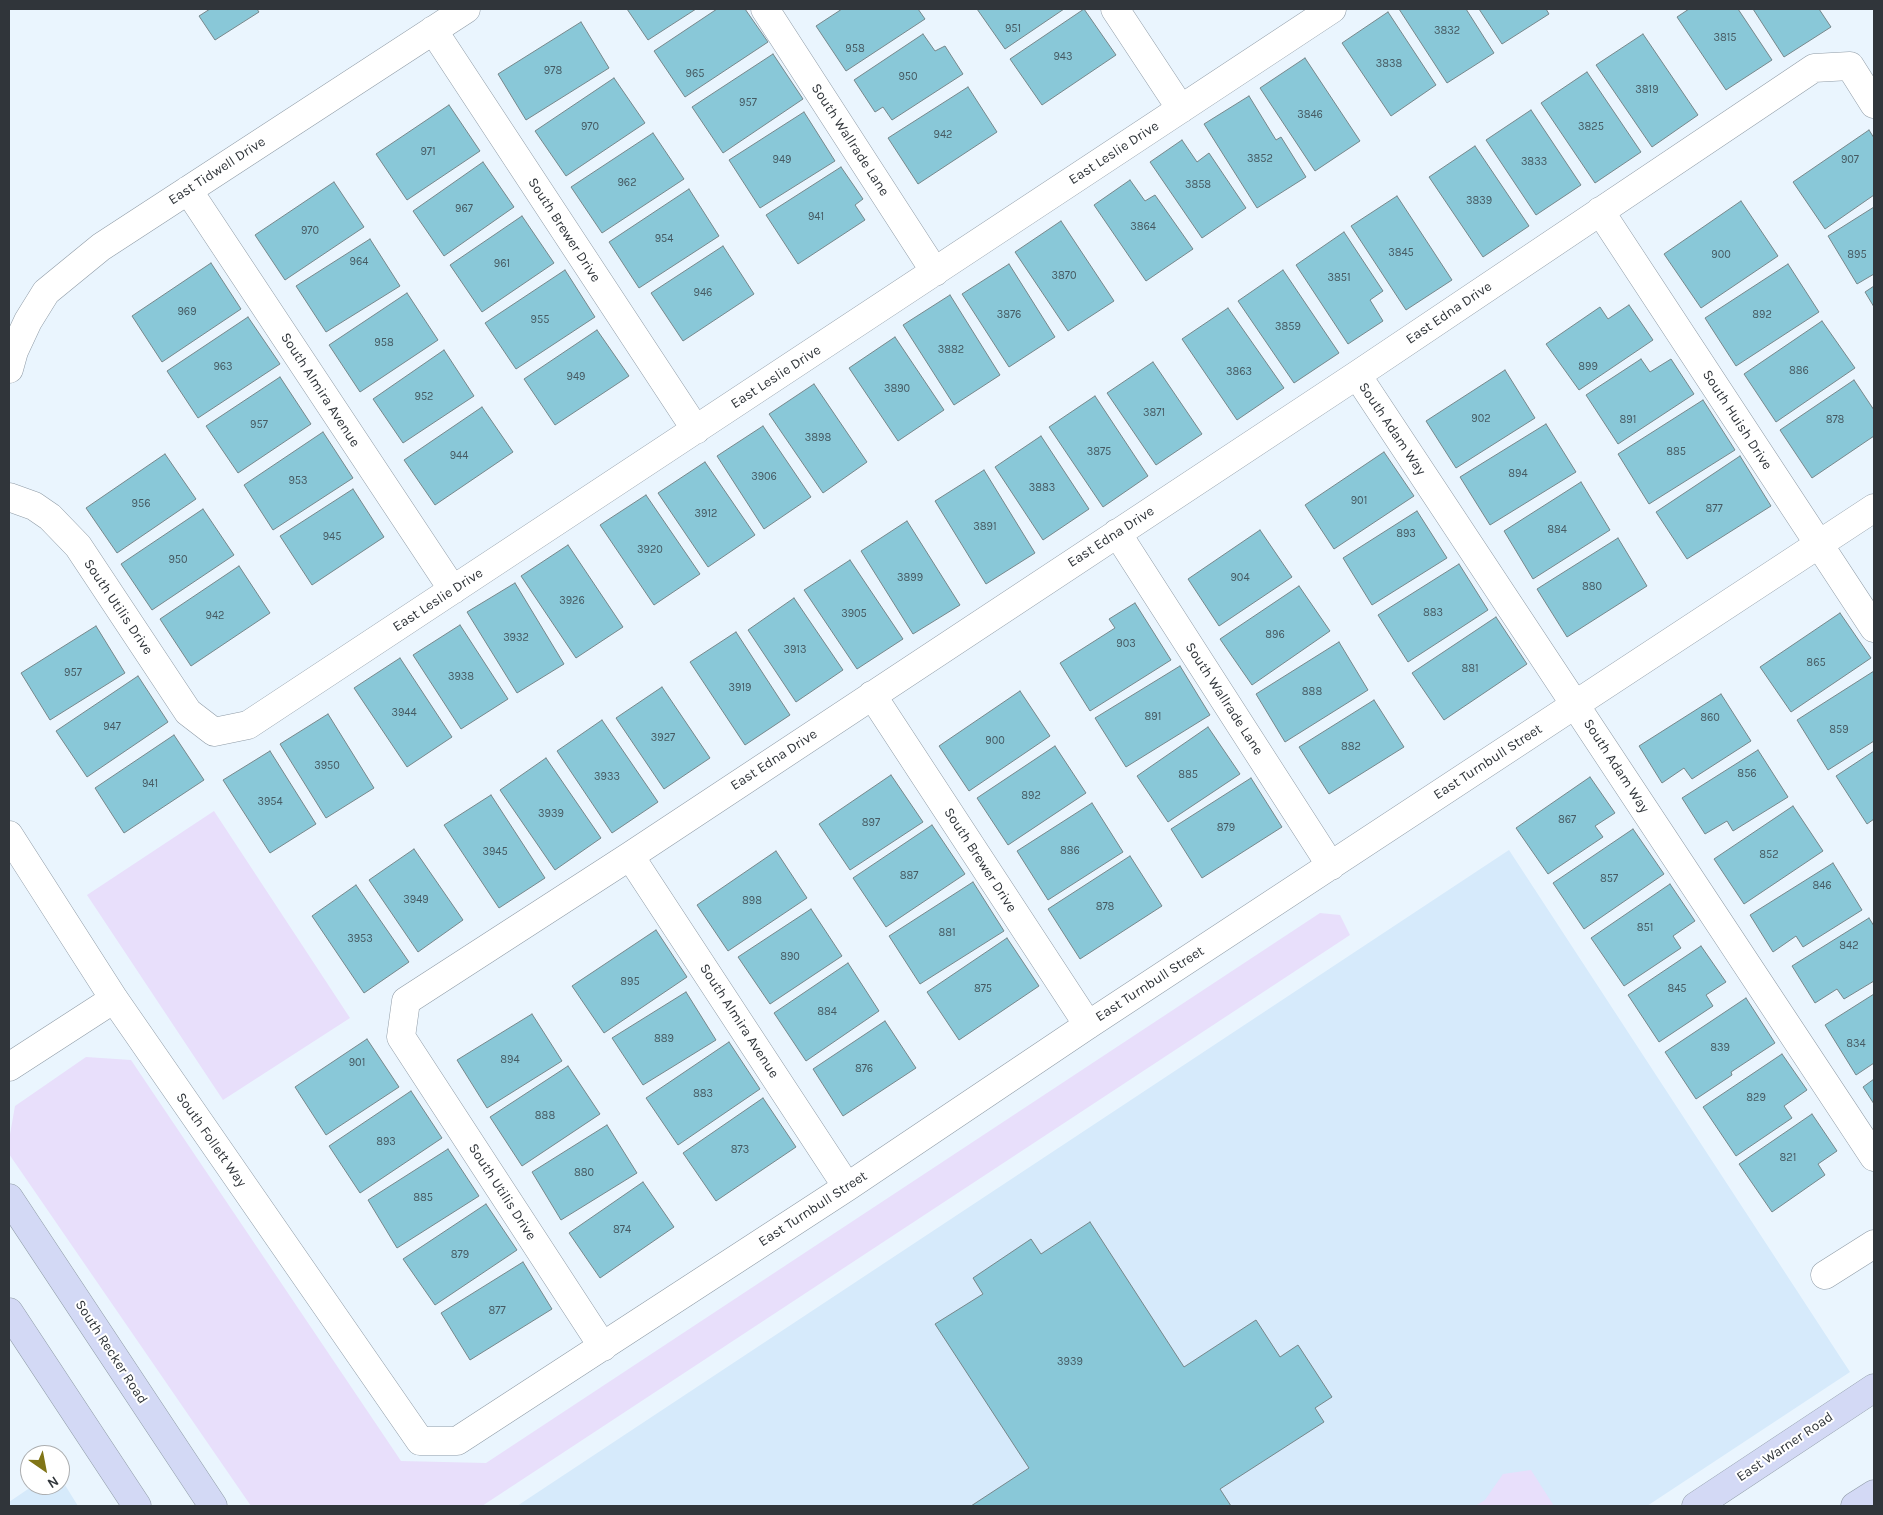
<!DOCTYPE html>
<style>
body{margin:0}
#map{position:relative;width:1883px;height:1515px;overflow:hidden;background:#eaf5fe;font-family:Karla,sans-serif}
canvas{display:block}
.frame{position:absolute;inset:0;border:10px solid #30353a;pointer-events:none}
.north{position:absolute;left:20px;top:1445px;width:50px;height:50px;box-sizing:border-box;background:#fff;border:1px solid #acaeb0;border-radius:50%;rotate:147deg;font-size:14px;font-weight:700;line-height:20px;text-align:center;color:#30353a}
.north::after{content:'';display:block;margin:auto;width:18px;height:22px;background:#807517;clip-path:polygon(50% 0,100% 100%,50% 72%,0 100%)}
</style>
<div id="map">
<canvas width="1883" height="1515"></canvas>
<div class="frame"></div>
<div class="north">N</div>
</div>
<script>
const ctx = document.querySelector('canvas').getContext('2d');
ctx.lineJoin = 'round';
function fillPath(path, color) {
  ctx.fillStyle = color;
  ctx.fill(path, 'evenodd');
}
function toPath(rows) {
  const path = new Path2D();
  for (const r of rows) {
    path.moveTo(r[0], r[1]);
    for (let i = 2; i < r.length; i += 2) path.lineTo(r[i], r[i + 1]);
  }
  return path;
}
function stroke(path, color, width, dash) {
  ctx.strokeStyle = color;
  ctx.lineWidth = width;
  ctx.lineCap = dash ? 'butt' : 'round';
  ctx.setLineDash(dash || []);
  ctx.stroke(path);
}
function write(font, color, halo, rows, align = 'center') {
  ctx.font = font + ' Karla,sans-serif';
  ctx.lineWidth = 4;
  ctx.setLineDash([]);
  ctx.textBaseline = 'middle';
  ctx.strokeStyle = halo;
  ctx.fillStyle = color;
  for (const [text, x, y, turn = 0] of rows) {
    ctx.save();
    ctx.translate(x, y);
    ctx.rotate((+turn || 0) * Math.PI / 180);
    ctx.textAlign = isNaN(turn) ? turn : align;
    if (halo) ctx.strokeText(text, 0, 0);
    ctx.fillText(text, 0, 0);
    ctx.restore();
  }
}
const built = toPath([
 [1509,850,1850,1372,1647,1506,517,1506],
 [60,1477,78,1506,9,1506,9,1502,34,1485,60,1485]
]);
const green = toPath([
 [214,811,350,1018,223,1100,87,895],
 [1320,913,1340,915,1350,935,482,1506,251,1506,9,1154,9,1140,15,1106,86,1057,131,1060,401,1461,486,1463],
 [1531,1470,1554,1506,1475,1506,1485,1500,1503,1474]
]);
const building = toPath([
 [210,9,257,9,259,12,215,40,199,16,210,9],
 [627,9,696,9,648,40,627,9],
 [717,9,745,9,768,42,685,97,654,51,717,9],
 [842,9,918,9,925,19,846,71,816,26,842,9],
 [977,9,1064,9,1005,49,977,9],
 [1084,9,1116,55,1042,105,1010,59,1084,9],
 [1399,9,1466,9,1494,53,1447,83,1399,9],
 [1479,9,1546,9,1549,14,1502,44,1479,9],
 [1689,9,1738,9,1772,60,1726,90,1677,17,1689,9],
 [1753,9,1819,9,1831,27,1784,57,1753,9],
 [1388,12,1436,85,1391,116,1342,43,1388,12],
 [581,22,609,68,526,120,498,74,581,22],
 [923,34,935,51,945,46,963,74,892,120,883,107,875,112,854,80,923,34],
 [1643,34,1698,115,1652,147,1596,65,1643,34],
 [773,54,803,99,723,153,692,107,773,54],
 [1305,58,1360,141,1315,171,1260,88,1305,58],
 [1587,72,1641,152,1595,183,1541,103,1587,72],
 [614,78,645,123,566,176,535,131,614,78],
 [968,87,997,132,918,184,888,138,968,87],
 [1249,96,1276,140,1281,137,1306,177,1257,208,1204,124,1249,96],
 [449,105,480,151,407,200,376,154,449,105],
 [1531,110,1581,185,1536,215,1486,140,1531,110],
 [804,112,835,161,760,208,729,160,804,112],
 [1869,130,1874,138,1874,195,1825,229,1793,182,1869,130],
 [653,133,684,179,602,233,571,187,653,133],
 [1182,140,1197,162,1209,153,1246,208,1202,238,1150,162,1182,140],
 [1475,146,1529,226,1483,257,1429,177,1475,146],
 [483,162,514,207,444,256,413,211,483,162],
 [841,167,863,199,855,205,865,220,798,264,766,215,841,167],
 [1130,180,1145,201,1155,195,1193,249,1146,281,1094,205,1130,180],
 [334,182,364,227,285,280,255,235,334,182],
 [689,189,719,236,639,288,609,242,689,189],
 [1397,196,1452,280,1406,310,1351,226,1397,196],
 [1741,201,1778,256,1701,308,1664,254,1741,201],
 [1874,207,1874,274,1857,284,1828,236,1874,207],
 [522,216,554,263,482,312,450,265,522,216],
 [1061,221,1114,301,1068,331,1015,252,1061,221],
 [1344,232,1383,291,1370,300,1383,321,1348,344,1296,265,1344,232],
 [370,239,400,286,326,332,296,286,370,239],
 [723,246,754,294,683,341,651,293,723,246],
 [211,263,241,309,162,362,132,316,211,263],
 [1009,264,1055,337,1009,367,962,294,1009,264],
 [1788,264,1819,312,1736,366,1705,318,1788,264],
 [565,270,595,317,516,369,485,323,565,270],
 [1283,270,1339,353,1294,383,1238,301,1283,270],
 [1874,286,1874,307,1865,292,1874,286],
 [407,293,438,340,360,392,329,345,407,293],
 [950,295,1000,375,954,405,903,325,950,295],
 [1629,305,1653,340,1579,390,1546,344,1600,307,1608,319,1629,305],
 [1228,308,1284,388,1237,420,1182,339,1228,308],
 [248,317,280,364,198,418,167,371,248,317],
 [1822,321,1855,368,1776,422,1744,374,1822,321],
 [597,330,629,376,555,425,524,379,597,330],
 [895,337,944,410,898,441,849,368,895,337],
 [444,350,474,396,403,443,373,399,444,350],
 [1641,359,1650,372,1671,359,1694,394,1618,444,1586,395,1641,359],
 [1153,362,1202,434,1156,465,1107,393,1153,362],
 [1505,370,1535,418,1456,468,1426,421,1505,370],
 [280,377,311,424,238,473,206,426,280,377],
 [1854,380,1874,410,1874,436,1812,478,1780,430,1854,380],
 [814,384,867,462,823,493,769,414,814,384],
 [1095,396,1148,476,1103,507,1049,427,1095,396],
 [1703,400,1735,450,1649,504,1618,454,1703,400],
 [482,407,513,452,435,505,404,460,482,407],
 [1546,424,1576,472,1490,525,1460,477,1546,424],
 [763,426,811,497,764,529,717,456,763,426],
 [323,432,353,478,273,530,244,485,323,432],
 [1041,436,1089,509,1043,540,995,467,1041,436],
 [1384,452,1414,496,1334,549,1305,505,1384,452],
 [165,454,196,499,117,553,86,508,165,454],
 [1740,456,1771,506,1687,559,1656,512,1740,456],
 [705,462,755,535,708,567,658,493,705,462],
 [984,470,1035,553,986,584,935,501,984,470],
 [1581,482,1610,530,1533,579,1504,531,1581,482],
 [353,489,384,537,312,585,280,536,353,489],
 [646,495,700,574,654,605,600,525,646,495],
 [203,509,234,555,152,610,121,564,203,509],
 [1417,511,1447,558,1372,605,1343,558,1417,511],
 [907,521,960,605,913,634,861,551,907,521],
 [1260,530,1292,577,1219,626,1188,579,1260,530],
 [1618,538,1647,586,1567,637,1537,589,1618,538],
 [568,545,623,627,576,658,521,576,568,545],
 [850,560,903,639,857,669,804,590,850,560],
 [1459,564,1488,610,1408,662,1378,615,1459,564],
 [239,566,270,613,191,666,160,619,239,566],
 [515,583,564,664,517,693,467,612,515,583],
 [1299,586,1330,631,1252,685,1220,639,1299,586],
 [794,598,843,670,796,702,748,630,794,598],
 [1135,603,1171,660,1090,711,1060,663,1115,628,1109,619,1135,603],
 [1840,613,1871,658,1791,712,1760,667,1840,613],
 [1496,617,1527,664,1444,720,1412,673,1496,617],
 [460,625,508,699,461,729,413,655,460,625],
 [96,626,125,673,50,720,21,673,96,626],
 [736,632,790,715,745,745,690,662,736,632],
 [1339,642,1368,690,1285,742,1256,694,1339,642],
 [400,658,452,737,407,767,354,688,400,658],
 [1180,666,1210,715,1126,767,1095,718,1180,666],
 [1874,671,1874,741,1828,770,1797,720,1874,671],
 [138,676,168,722,87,777,56,731,138,676],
 [662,687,710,758,664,789,616,718,662,687],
 [1020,691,1050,736,969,791,939,746,1020,691],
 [1721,694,1751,741,1692,779,1684,768,1662,783,1639,746,1721,694],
 [1374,700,1404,747,1329,794,1299,747,1374,700],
 [328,714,374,788,326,818,280,744,328,714],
 [602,720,658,802,612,833,557,751,602,720],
 [1208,727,1240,774,1168,822,1137,776,1208,727],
 [174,735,204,780,124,833,95,788,174,735],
 [1055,746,1086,793,1008,845,977,798,1055,746],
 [1758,750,1788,797,1733,831,1727,821,1705,834,1682,798,1758,750],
 [270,751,316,824,270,853,223,780,270,751],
 [1874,751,1874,819,1867,824,1836,776,1874,751],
 [546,758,601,838,555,870,500,790,546,758],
 [891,775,923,822,850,870,819,824,891,775],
 [1590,777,1615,813,1595,826,1603,837,1548,874,1516,828,1590,777],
 [1251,778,1282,827,1202,878,1171,829,1251,778],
 [491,795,545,878,499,908,444,825,491,795],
 [1092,803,1123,852,1048,900,1017,851,1092,803],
 [1793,806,1823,851,1744,904,1714,859,1793,806],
 [932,825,965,874,886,927,853,878,932,825],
 [1633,829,1664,874,1584,929,1553,883,1633,829],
 [414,849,463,920,418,952,369,880,414,849],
 [776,851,807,898,728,951,697,905,776,851],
 [1130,856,1162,906,1080,959,1048,909,1130,856],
 [1833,863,1862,910,1803,947,1796,936,1773,952,1750,915,1833,863],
 [973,882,1004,931,920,984,889,936,973,882],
 [1670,884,1695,921,1673,936,1681,948,1624,986,1591,938,1670,884],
 [356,885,409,962,364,993,312,916,356,885],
 [811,909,842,956,770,1004,738,957,811,909],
 [1869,918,1874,926,1874,981,1844,999,1837,989,1815,1003,1792,966,1869,918],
 [656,930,687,977,604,1033,572,986,656,930],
 [1007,938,1039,986,959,1040,927,992,1007,938],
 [1701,946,1726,982,1706,995,1713,1006,1659,1042,1628,995,1701,946],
 [848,963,879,1011,806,1061,774,1013,848,963],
 [686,992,716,1040,643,1085,612,1038,686,992],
 [1874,994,1874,1063,1856,1075,1825,1025,1874,994],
 [1746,998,1775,1043,1731,1072,1732,1075,1696,1099,1665,1052,1746,998],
 [532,1014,562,1061,487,1108,457,1060,532,1014],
 [885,1021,916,1068,843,1116,813,1069,885,1021],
 [367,1039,399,1087,326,1135,295,1087,367,1039],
 [729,1042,760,1089,678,1145,646,1098,729,1042],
 [1782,1054,1807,1090,1784,1106,1792,1118,1736,1156,1703,1107,1782,1054],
 [568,1066,600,1114,522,1166,490,1117,568,1066],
 [1874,1079,1874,1104,1863,1087,1874,1079],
 [411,1091,442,1138,360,1193,329,1146,411,1091],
 [763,1098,796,1147,716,1201,683,1153,763,1098],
 [1812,1114,1837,1151,1818,1164,1825,1175,1772,1212,1739,1164,1812,1114],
 [607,1125,637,1173,561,1220,532,1172,607,1125],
 [448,1149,479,1196,397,1248,368,1200,448,1149],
 [643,1182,674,1227,600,1278,569,1233,643,1182],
 [486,1204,517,1250,435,1305,403,1259,486,1204],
 [1090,1222,1184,1367,1256,1320,1280,1357,1298,1345,1332,1397,1315,1408,1324,1422,1220,1489,1231,1506,971,1506,1029,1468,935,1324,983,1294,973,1278,1031,1239,1041,1254,1090,1222],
 [523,1262,552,1309,470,1360,441,1313,523,1262]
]);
const minor = toPath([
 [765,9,935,272],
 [1115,9,1181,109],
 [433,30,696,430],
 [188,190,453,590],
 [1600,211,1874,628],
 [9,369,14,351,28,321,46,292,101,247,466,9],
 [1357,375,1874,1157],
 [9,497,34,506,50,517,78,546,188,712,214,732,248,725,1332,9],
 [1117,533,1331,866],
 [872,695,1088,1025],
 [9,835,114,999,420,1441,457,1441,847,1187,1088,1025,1874,508],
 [630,856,847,1187],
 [9,1067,114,999],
 [1825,1275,1874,1244],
 [603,1347,401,1037,406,1001,630,856,1357,375,1814,68,1850,66,1874,104]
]);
const secondary = toPath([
 [9,1198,213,1506],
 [9,1312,137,1506],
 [1696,1506,1874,1388],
 [1855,1506,1874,1494]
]);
const numberNames = [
 ["951",1013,29],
 ["3832",1447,31],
 ["3815",1725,38],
 ["958",855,49],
 ["943",1063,57],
 ["3838",1389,64],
 ["978",553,71],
 ["965",695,74],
 ["950",908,77],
 ["3819",1647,90],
 ["957",748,103],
 ["3846",1310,115],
 ["970",590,127],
 ["3825",1591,127],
 ["942",943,135],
 ["971",428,152],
 ["3852",1260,159],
 ["949",782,160],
 ["907",1850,160],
 ["3833",1534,162],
 ["962",627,183],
 ["3858",1198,185],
 ["3839",1479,201],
 ["967",464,209],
 ["941",816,217],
 ["3864",1143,227],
 ["970",310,231],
 ["954",664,239],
 ["3845",1401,253],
 ["900",1721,255],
 ["895",1857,255],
 ["964",359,262],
 ["961",502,264],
 ["3870",1064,276],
 ["3851",1339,278],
 ["946",703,293],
 ["969",187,312],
 ["3876",1009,315],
 ["892",1762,315],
 ["955",540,320],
 ["3859",1288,327],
 ["958",384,343],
 ["3882",951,350],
 ["963",223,367],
 ["899",1588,367],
 ["886",1799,371],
 ["3863",1239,372],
 ["949",576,377],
 ["3890",897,389],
 ["952",424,397],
 ["3871",1154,413],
 ["902",1481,419],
 ["891",1628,420],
 ["878",1835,420],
 ["957",259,425],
 ["3898",818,438],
 ["3875",1099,452],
 ["885",1676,452],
 ["944",459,456],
 ["894",1518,474],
 ["3906",764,477],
 ["953",298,481],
 ["3883",1042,488],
 ["901",1359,501],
 ["956",141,504],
 ["877",1714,509],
 ["3912",706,514],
 ["3891",985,527],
 ["884",1557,530],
 ["893",1406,534],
 ["945",332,537],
 ["3920",650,550],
 ["950",178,560],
 ["3899",910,578],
 ["904",1240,578],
 ["880",1592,587],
 ["3926",572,601],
 ["883",1433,613],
 ["3905",854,614],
 ["942",215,616],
 ["896",1275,635],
 ["3932",516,638],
 ["903",1126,644],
 ["3913",795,650],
 ["865",1816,663],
 ["881",1470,669],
 ["957",73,673],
 ["3938",461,677],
 ["3919",740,688],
 ["888",1312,692],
 ["3944",404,713],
 ["891",1153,717],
 ["860",1710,718],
 ["947",112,727],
 ["859",1839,730],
 ["3927",663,738],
 ["900",995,741],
 ["882",1351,747],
 ["3950",327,766],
 ["856",1747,774],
 ["885",1188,775],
 ["3933",607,777],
 ["941",150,784],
 ["892",1031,796],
 ["3954",270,802],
 ["3939",551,814],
 ["867",1567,820],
 ["897",871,823],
 ["879",1226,828],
 ["886",1070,851],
 ["3945",495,852],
 ["852",1769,855],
 ["887",909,876],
 ["857",1609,879],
 ["846",1822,886],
 ["3949",416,900],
 ["898",752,901],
 ["878",1105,907],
 ["851",1645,928],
 ["881",947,933],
 ["3953",360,939],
 ["842",1849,946],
 ["890",790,957],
 ["895",630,982],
 ["875",983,989],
 ["845",1677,989],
 ["884",827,1012],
 ["889",664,1039],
 ["834",1856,1044],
 ["839",1720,1048],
 ["894",510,1060],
 ["901",357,1063],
 ["876",864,1069],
 ["883",703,1094],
 ["829",1756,1098],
 ["888",545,1116],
 ["893",386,1142],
 ["873",740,1150],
 ["821",1788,1158],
 ["880",584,1173],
 ["885",423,1198],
 ["874",622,1230],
 ["879",460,1255],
 ["877",497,1311],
 ["3939",1070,1362]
];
const streetNames = [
 ["South Wallrade Lane",850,140,57],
 ["East Leslie Drive",1114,153,-33],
 ["East Tidwell Drive",217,171,-33],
 ["South Brewer Drive",564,230,57],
 ["East Edna Drive",1449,313,-34],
 ["East Leslie Drive",776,377,-33],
 ["South Almira Avenue",320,390,57],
 ["South Huish Drive",1737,420,57],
 ["South Adam Way",1392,429,56],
 ["East Edna Drive",1111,537,-33],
 ["East Leslie Drive",438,600,-33],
 ["South Utilis Drive",118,607,56],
 ["South Wallrade Lane",1224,699,57],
 ["East Edna Drive",774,760,-33],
 ["East Turnbull Street",1488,762,-33],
 ["South Adam Way",1616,766,57],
 ["South Brewer Drive",980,860,57],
 ["East Turnbull Street",1150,984,-33],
 ["South Almira Avenue",739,1021,57],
 ["South Follett Way",211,1140,55],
 ["South Utilis Drive",502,1192,57],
 ["East Turnbull Street",813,1209,-33],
 ["South Recker Road",111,1352,57],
 ["East Warner Road",1785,1447,-34]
];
fillPath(built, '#d6eafb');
fillPath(green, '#e8dffb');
fillPath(building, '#89c8d8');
stroke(building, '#76878b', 1);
stroke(minor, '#8f9ba6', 29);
stroke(secondary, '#8f9ba6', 29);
stroke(minor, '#fff', 28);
stroke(secondary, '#d3d9f5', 28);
write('11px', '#465a62', null, numberNames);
write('14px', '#30353a', '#fff', streetNames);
</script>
